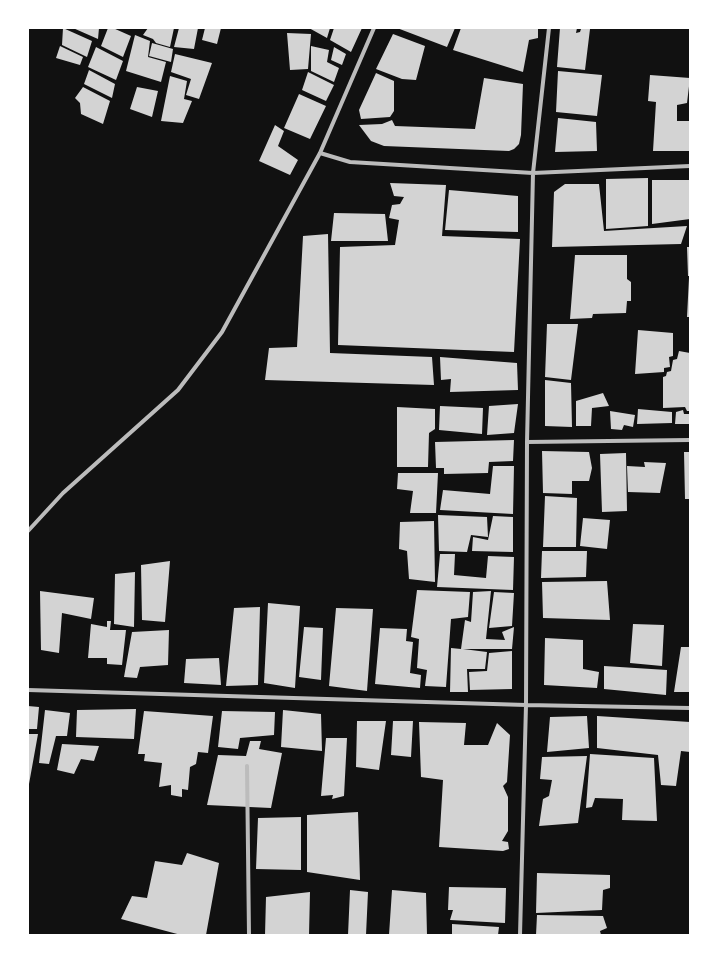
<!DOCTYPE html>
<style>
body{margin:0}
#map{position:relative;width:718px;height:963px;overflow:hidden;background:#111;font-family:"Sofia Sans Condensed",sans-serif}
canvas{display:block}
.frame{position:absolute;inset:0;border:29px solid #fff;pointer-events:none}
</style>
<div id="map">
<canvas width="718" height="963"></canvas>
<div class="frame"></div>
</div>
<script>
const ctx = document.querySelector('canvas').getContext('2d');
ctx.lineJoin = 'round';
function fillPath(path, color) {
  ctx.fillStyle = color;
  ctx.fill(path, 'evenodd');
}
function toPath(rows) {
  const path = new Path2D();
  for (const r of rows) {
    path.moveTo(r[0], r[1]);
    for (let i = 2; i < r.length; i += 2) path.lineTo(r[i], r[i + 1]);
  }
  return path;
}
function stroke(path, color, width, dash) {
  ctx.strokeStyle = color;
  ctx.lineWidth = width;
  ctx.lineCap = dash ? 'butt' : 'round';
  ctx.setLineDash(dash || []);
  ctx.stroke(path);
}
const building = toPath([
 [63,28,92,41,87,57,62,45],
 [73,28,99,28,98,39],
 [108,28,113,28,131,36,123,57,101,46],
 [148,28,174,28,170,47,156,43,153,39,143,35],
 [179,28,198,28,194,49,174,47],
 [205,28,221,28,217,44,202,40],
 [309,28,330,28,327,38],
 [334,28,362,28,351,52,330,40],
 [397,28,455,28,447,47],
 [461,28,538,28,538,38,529,40,523,72,453,50],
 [560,28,577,28,576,33,580,32,581,29,590,29,585,70,557,67],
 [287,33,311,34,308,69,290,70],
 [393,34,425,46,416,80,402,79,376,69],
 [135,35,150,41,148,57,166,62,161,82,126,71],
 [152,43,173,49,171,62,149,56],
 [60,46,83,57,80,65,56,58],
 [311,46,329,50,327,62,339,68,334,82,311,71],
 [96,47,123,61,116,80,88,67],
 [334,47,346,54,342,65,331,60],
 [175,54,212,63,199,99,186,95,191,79,171,72],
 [89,70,115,84,112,98,84,84],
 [558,71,602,75,597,116,556,112],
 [308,72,334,85,326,101,302,90],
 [376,73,394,81,394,111,390,117,361,119,359,110],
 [650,75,690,78,687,103,677,105,677,121,690,121,690,151,653,151,656,102,648,101],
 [170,76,187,81,184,99,192,101,183,123,161,121],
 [484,78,523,84,521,135,519,144,514,149,509,151,384,146,371,141,359,125,382,124,392,120,395,126,475,129],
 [83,87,110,101,103,124,81,114,80,103,75,98],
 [137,87,158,91,152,117,130,109],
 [299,94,326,106,310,139,284,128],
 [558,118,596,122,597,151,555,152],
 [275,125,284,131,278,146,298,160,290,175,259,161],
 [648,178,648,226,606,229,606,179],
 [652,180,690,180,690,219,652,224],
 [390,183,446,185,442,236,520,239,514,352,338,345,340,247,395,245,399,220,389,218,392,205,400,204,404,197,394,196],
 [565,184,599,184,604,231,687,226,681,244,552,247,554,192],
 [449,190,518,196,518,232,445,230],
 [334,213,385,214,388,241,331,241],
 [328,234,330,353,432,357,434,385,265,380,269,348,297,347,303,236],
 [687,247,690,247,690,276,688,276],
 [575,255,627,255,627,279,631,282,631,301,627,301,626,313,593,314,592,318,570,319],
 [689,278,690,278,690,317,687,317],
 [547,324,578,324,571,380,545,377],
 [638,330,673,333,673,356,669,357,670,367,664,368,664,372,635,374],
 [679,351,690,353,690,411,687,411,685,407,663,408,663,377,666,376,667,372,671,371,673,360,677,359],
 [440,357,517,363,518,390,450,392,451,379,441,380],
 [545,380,571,383,572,427,545,426],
 [603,393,609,406,592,408,591,426,576,426,576,401],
 [518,404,514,433,487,435,489,406],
 [440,406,483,408,482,434,439,430],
 [397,407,435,409,435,429,429,433,428,467,397,467],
 [638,409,672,412,672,423,637,424],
 [683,410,684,414,690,414,690,424,675,424,676,412],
 [610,411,635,415,633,427,624,425,622,430,611,429],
 [514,440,513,461,489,462,488,473,444,474,444,468,436,468,435,442],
 [542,451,589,452,592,468,589,481,572,481,572,494,543,493],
 [684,452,690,452,690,499,685,499],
 [626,453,627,511,602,512,600,454],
 [644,462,666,463,660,493,628,492,627,466,645,467],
 [493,466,514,466,513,514,440,510,443,490,490,494],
 [398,473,438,473,436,513,410,513,413,491,397,489],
 [545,496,577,498,576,547,543,547],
 [438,515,487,517,488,537,471,535,467,552,439,551],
 [493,516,513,517,513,552,472,551,473,537,488,540],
 [583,518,610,520,607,549,580,546],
 [434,521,435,582,409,579,407,551,399,549,400,522],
 [542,551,587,551,586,577,541,578],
 [440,554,455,554,454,575,486,578,488,556,514,557,513,590,437,587],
 [170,561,165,622,142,620,141,565],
 [135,572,134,627,114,624,115,574],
 [607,581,610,620,543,618,542,582],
 [417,590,470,592,468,617,451,619,446,687,425,686,427,670,417,668,419,639,411,637],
 [40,591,94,598,91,619,62,613,59,653,41,650],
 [491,591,486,639,505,640,502,632,514,627,512,649,463,649,487,652,485,669,467,669,468,692,450,692,451,648,461,649,465,620,471,622,473,592],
 [494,592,514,593,512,626,489,628],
 [268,603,300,606,295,688,264,683],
 [260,607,258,685,226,686,234,608],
 [336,608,373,609,367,691,329,686],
 [107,621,111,621,110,630,126,630,122,665,107,664,107,658,88,658,91,624,107,627],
 [633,624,664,625,662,666,630,663],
 [304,627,323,628,321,680,299,677],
 [380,628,407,629,406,641,413,642,410,673,421,675,420,688,375,684],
 [169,630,168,665,140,667,137,678,124,677,132,632],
 [545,638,583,640,583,669,599,672,597,688,544,685],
 [681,647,690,647,690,692,674,692],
 [512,651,512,689,470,690,469,672,487,671,489,653],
 [219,658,221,685,184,683,186,659],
 [604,666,667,670,666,695,604,689],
 [28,706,39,707,37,729,28,729],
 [136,709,134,739,76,737,77,710],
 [45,710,70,713,67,736,56,736,49,764,39,763],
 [283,710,321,714,322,751,281,747],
 [144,711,213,716,208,753,198,752,196,764,190,767,188,790,182,789,182,797,171,795,171,785,159,787,162,763,144,761,145,754,138,754],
 [222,711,275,712,274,735,240,738,238,749,218,747],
 [587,716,589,748,547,752,550,717],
 [597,716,690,722,690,752,681,751,676,786,661,785,658,755,597,748],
 [357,721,386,721,379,770,356,767],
 [393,721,413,721,411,757,391,755],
 [419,722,466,723,464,745,488,745,497,723,510,735,507,782,503,786,508,797,508,831,502,841,508,842,509,849,503,851,439,847,443,780,421,777],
 [28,734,38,734,29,784,28,784],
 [326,738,347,738,344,796,332,799,333,795,321,796],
 [250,741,261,741,259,749,282,753,271,808,207,805,218,755,246,756],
 [62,744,99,746,94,761,81,759,74,774,57,770],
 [590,754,654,758,657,821,622,820,623,799,595,798,592,807,586,808],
 [587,756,578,823,539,826,543,799,549,796,552,780,540,779,542,757],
 [358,812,360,880,307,872,307,815],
 [301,817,301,870,256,869,258,818],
 [187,853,219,863,206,935,181,935,121,919,132,896,147,898,155,861,182,865],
 [537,873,610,875,610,888,603,890,602,910,536,913],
 [449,887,506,888,505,923,450,920,453,910,448,910],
 [350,890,368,892,366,935,348,935],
 [392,890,426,893,427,935,389,935],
 [310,892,309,935,265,935,266,897],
 [537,915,603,916,607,928,600,931,601,935,536,935],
 [452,924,499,927,498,935,452,935]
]);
const minor = toPath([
 [320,153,350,162,533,173,690,166],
 [527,442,690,440],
 [28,531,63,493,178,390,222,332,320,153,374,28],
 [28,690,526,705,690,708],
 [247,766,249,935],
 [520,935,526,705,527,442,533,173,549,28]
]);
fillPath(building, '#d3d3d3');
stroke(minor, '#bcbcbc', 4);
</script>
